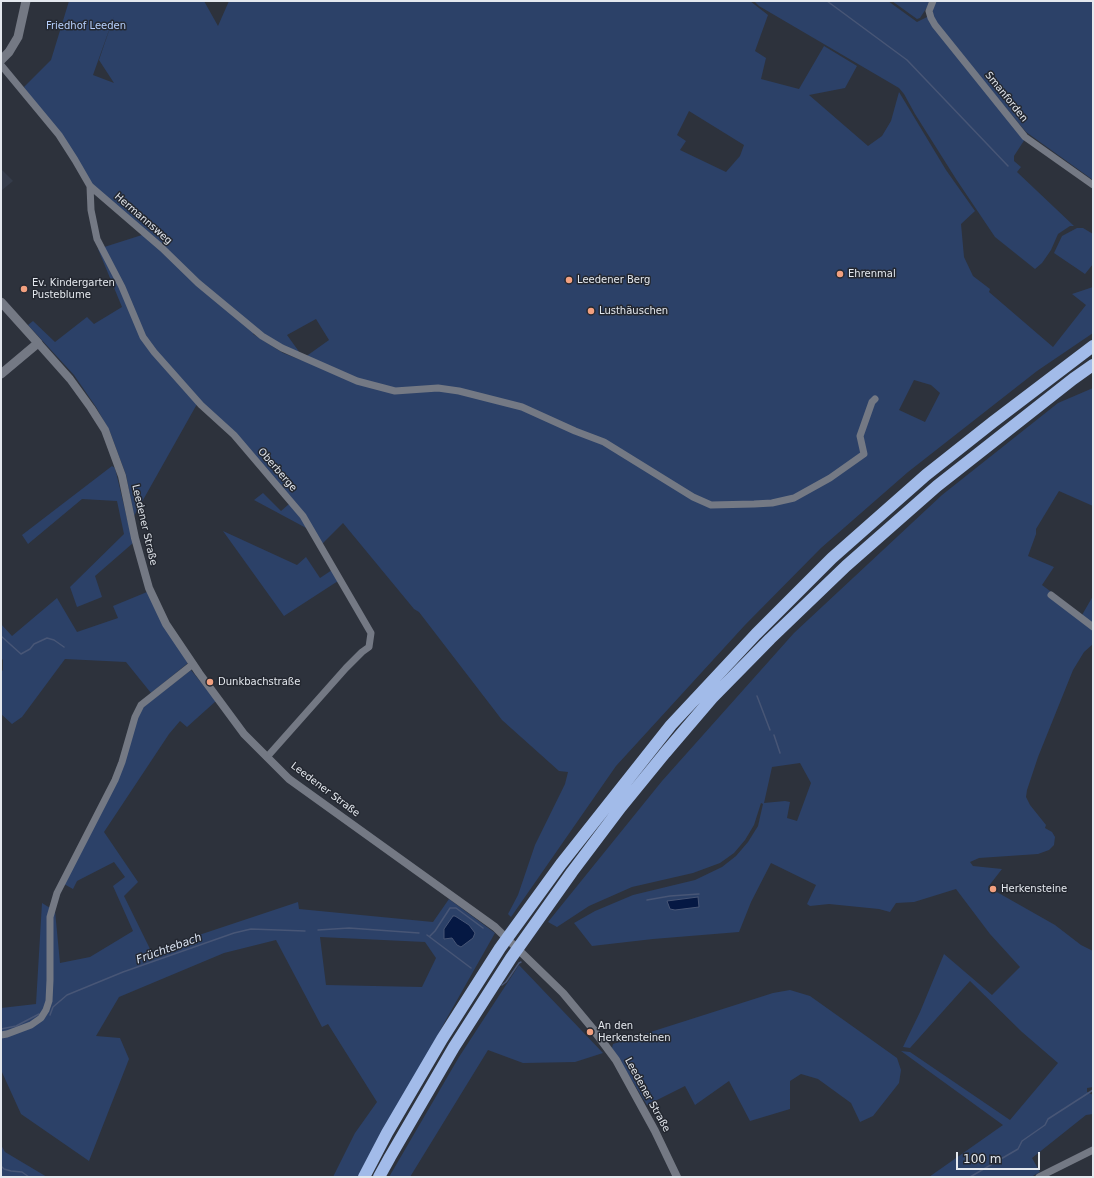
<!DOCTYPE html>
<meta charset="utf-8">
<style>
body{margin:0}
#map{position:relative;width:1094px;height:1178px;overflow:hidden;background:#2d323c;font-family:"DejaVu Sans",sans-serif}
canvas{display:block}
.frame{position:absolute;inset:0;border:2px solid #e4e8ee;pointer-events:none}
.scale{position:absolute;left:956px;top:1152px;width:84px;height:18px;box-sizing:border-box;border:2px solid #e4e8ee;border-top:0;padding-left:5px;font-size:12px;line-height:14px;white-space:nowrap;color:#e4e8ee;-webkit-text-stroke:3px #242831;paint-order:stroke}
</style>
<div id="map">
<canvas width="1094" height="1178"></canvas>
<div class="frame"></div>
<div class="scale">100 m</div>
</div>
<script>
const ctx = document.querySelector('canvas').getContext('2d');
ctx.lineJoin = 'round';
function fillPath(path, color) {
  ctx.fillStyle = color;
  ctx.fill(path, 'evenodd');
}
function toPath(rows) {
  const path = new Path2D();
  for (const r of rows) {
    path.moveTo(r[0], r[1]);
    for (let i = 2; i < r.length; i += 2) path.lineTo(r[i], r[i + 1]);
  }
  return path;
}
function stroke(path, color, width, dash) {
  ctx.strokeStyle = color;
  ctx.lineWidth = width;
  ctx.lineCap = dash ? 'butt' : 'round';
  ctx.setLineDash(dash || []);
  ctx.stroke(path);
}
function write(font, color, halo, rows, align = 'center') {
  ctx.font = font + ' "DejaVu Sans",sans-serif';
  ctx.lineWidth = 3;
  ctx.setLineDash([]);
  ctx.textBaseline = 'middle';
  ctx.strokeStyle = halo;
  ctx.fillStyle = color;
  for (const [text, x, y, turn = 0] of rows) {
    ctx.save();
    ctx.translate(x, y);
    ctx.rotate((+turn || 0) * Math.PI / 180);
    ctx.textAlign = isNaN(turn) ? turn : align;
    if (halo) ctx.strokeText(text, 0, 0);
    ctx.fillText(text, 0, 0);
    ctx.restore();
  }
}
const built = toPath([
 [1,169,13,181,1,191]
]);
const green = toPath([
 [69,1,204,1,218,26,229,1,750,1,768,15,755,51,766,58,761,79,799,89,824,46,857,66,845,88,809,95,868,146,882,136,891,121,899,92,946,170,975,211,961,224,964,257,973,276,990,289,989,292,1053,347,1086,305,1072,294,1093,287,1093,333,1037,371,908,472,821,548,745,625,616,766,511,917,508,914,518,895,535,845,565,784,568,772,559,771,502,720,419,612,414,609,343,523,322,544,218,418,197,404,134,516,126,475,110,432,96,407,74,375,28,325,33,321,55,342,87,317,94,324,122,307,98,249,142,235,92,184,24,87,51,60],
 [114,16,99,60,114,83,93,75],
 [689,111,744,145,740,156,726,172,680,150,686,141,677,135],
 [316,319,329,340,301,360,283,353,253,334,256,330,286,348,300,353,287,335],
 [914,380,931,385,940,393,925,422,899,410],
 [754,1,888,1,917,22,929,16,1025,139,1014,156,1014,161,1021,167,1017,172,1074,226,1070,226,1058,234,1051,250,1042,263,1035,269,995,237,956,179,915,114,904,94,899,88,759,6],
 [892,1,931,1,920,18,917,19],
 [936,1,1093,1,1093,180,1026,132,935,23,933,14,933,7],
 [1077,228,1083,228,1093,234,1093,264,1085,274,1054,253,1062,236],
 [1093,388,1093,506,1059,491,1036,529,1036,534,1028,556,1054,567,1042,585,1082,615,1093,596,1093,644,1084,652,1073,670,1038,757,1027,790,1026,797,1030,805,1046,825,1045,828,1052,832,1055,837,1054,845,1049,850,1038,854,979,858,970,862,973,866,1002,869,988,887,1055,925,1081,945,1093,951,1093,1087,1087,1088,1087,1092,1093,1095,1093,1114,1086,1115,1032,1158,1040,1172,1031,1177,929,1177,1003,1125,901,1051,910,1052,1010,1120,1058,1063,1022,1032,970,981,910,1048,903,1047,920,1012,944,954,992,995,1020,967,990,934,956,889,914,902,896,903,890,912,879,909,829,904,810,906,807,904,816,885,771,863,751,902,739,932,653,939,592,946,574,923,595,911,633,895,695,880,722,867,736,856,748,842,758,826,763,804,761,803,754,825,745,840,734,853,720,863,693,873,632,887,589,906,557,927,548,922,662,781,794,633,942,495,1058,403],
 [800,763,811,783,797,821,787,818,790,802,785,801,764,803,772,767],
 [112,466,115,468,133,543,95,576,102,597,77,607,70,587,124,534,117,501,82,499,28,544,22,535],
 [263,493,281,511,289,504,301,518,308,529,254,500],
 [223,531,297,565,306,557,320,578,332,570,338,581,284,616],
 [147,592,188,663,151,693,126,662,65,659,22,717,12,724,1,714,1,672,3,670,3,660,1,658,1,624,12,636,57,598,77,632,118,618,113,606],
 [191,670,216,701,187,727,180,721,169,734,104,832,138,882,124,896,151,951,298,902,299,909,433,922,449,899,495,933,448,1016,361,1177,333,1177,355,1133,377,1102,328,1024,322,1027,276,940,224,953,119,997,96,1036,120,1038,129,1059,89,1161,21,1114,1,1070,1,1008,36,1004,42,903,55,911,60,963,90,957,133,931,113,886,125,877,114,862,77,881,73,889,64,884,116,782,138,717,143,707],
 [320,937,425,942,436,958,422,987,326,985],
 [519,965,603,1053,575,1062,523,1063,488,1050,410,1177,389,1177,459,1057],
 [790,990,810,996,897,1058,901,1070,899,1083,873,1116,860,1122,851,1103,818,1079,801,1074,790,1081,790,1109,750,1121,729,1081,695,1105,685,1086,647,1105,612,1048,613,1044,773,993],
 [1,1145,5,1152,47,1177,1,1177]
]);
const water = toPath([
 [698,897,699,907,675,910,670,909,667,901,698,897],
 [453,916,455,916,469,925,475,933,473,938,461,947,457,945,452,938,444,939,444,929,453,916]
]);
const stream = toPath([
 [827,1,907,60,1008,166],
 [1,636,21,654,30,649,34,644,47,638,54,640,64,647],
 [757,696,770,730],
 [774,735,780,753],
 [647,900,670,896,699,894],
 [318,930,349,928,419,933],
 [427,935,471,968],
 [430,936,435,931,450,908,456,908,483,928],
 [502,985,506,982,519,963,521,962],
 [50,1015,53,1007,67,995,123,972,234,933,251,929,305,931],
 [1,1029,16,1026,39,1014],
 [1,1166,4,1169,11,1171,22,1172,29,1177],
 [970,1177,1018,1149,1022,1141,1045,1125,1048,1119,1093,1090]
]);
const minor = toPath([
 [933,1,929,11,931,18,935,25,1025,137,1093,185],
 [1,65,59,135,75,160,90,186,162,248,198,283,262,336,282,348,357,381,395,391,438,388,459,391,522,407,575,431,604,442,693,497,711,505,754,504,772,503,794,498,830,478,864,454,860,436,872,402,875,399],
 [90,186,91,210,97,239,122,287,143,337,154,352,201,405,234,435,303,516,371,633,369,647,362,652,346,668,267,757],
 [1051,595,1093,627],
 [1,1035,7,1034,31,1025,41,1018,46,1010,49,1001,50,980,50,917,57,893,115,780,122,762,135,717,141,705,193,664],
 [1039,1177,1093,1150]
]);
const tertiary = toPath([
 [38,343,70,379,91,408,105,430,122,476,135,538,149,588,166,624,199,673,244,734,289,779,495,927,563,993,593,1029,616,1060,655,1131,677,1177]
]);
const secondary = toPath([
 [1,60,9,52,18,37,26,1],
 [1,302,38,343,1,374]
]);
const motorway = toPath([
 [364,1177,387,1133,442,1039,500,948,561,864,671,725,756,634,832,558,926,475,993,422,1093,346],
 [379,1177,390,1157,454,1047,511,958,572,872,621,807,665,753,712,698,770,639,846,566,937,486,1073,379,1093,365]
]);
const markers = [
 [840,274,4,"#f2a07f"],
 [569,280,4,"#f2a07f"],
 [24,289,4,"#f2a07f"],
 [591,311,4,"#f2a07f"],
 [210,682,4,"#f2a07f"],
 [993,889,4,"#f2a07f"],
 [590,1032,4,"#f2a07f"]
];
const parkNames = [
 ["Friedhof Leeden",86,26]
];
const streetNames = [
 ["Smanforden",1006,97,51],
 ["Hermannsweg",143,219,41],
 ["Oberberge",277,470,49],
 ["Leedener Straße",144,525,77],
 ["Leedener Straße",325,790,37],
 ["Leedener Straße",647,1095,61]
];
const poiNames = [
 ["Ehrenmal",848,274],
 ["Leedener Berg",577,280],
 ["Ev. Kindergarten",32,283],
 ["Pusteblume",32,295],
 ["Lusthäuschen",599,311],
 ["Dunkbachstraße",218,682],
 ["Herkensteine",1001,889],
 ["An den",598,1026],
 ["Herkensteinen",598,1038]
];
const waterNames = [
 ["Früchtebach",169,949,-20]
];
fillPath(built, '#353c4a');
fillPath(green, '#2c4168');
fillPath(water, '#051843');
stroke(water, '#485676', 1);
stroke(stream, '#485676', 1.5);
stroke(minor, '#747984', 7);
stroke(tertiary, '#747984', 8);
stroke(secondary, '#747984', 9);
stroke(motorway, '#a2bbe9', 12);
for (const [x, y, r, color] of markers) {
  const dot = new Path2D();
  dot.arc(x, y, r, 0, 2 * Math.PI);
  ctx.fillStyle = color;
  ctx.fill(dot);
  stroke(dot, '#242831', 1.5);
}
write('10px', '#b7d0fd', '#242831', parkNames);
write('10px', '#e4e8ee', '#242831', streetNames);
write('10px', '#e4e8ee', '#242831', poiNames, 'left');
write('italic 11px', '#dbe4f3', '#242831', waterNames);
</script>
